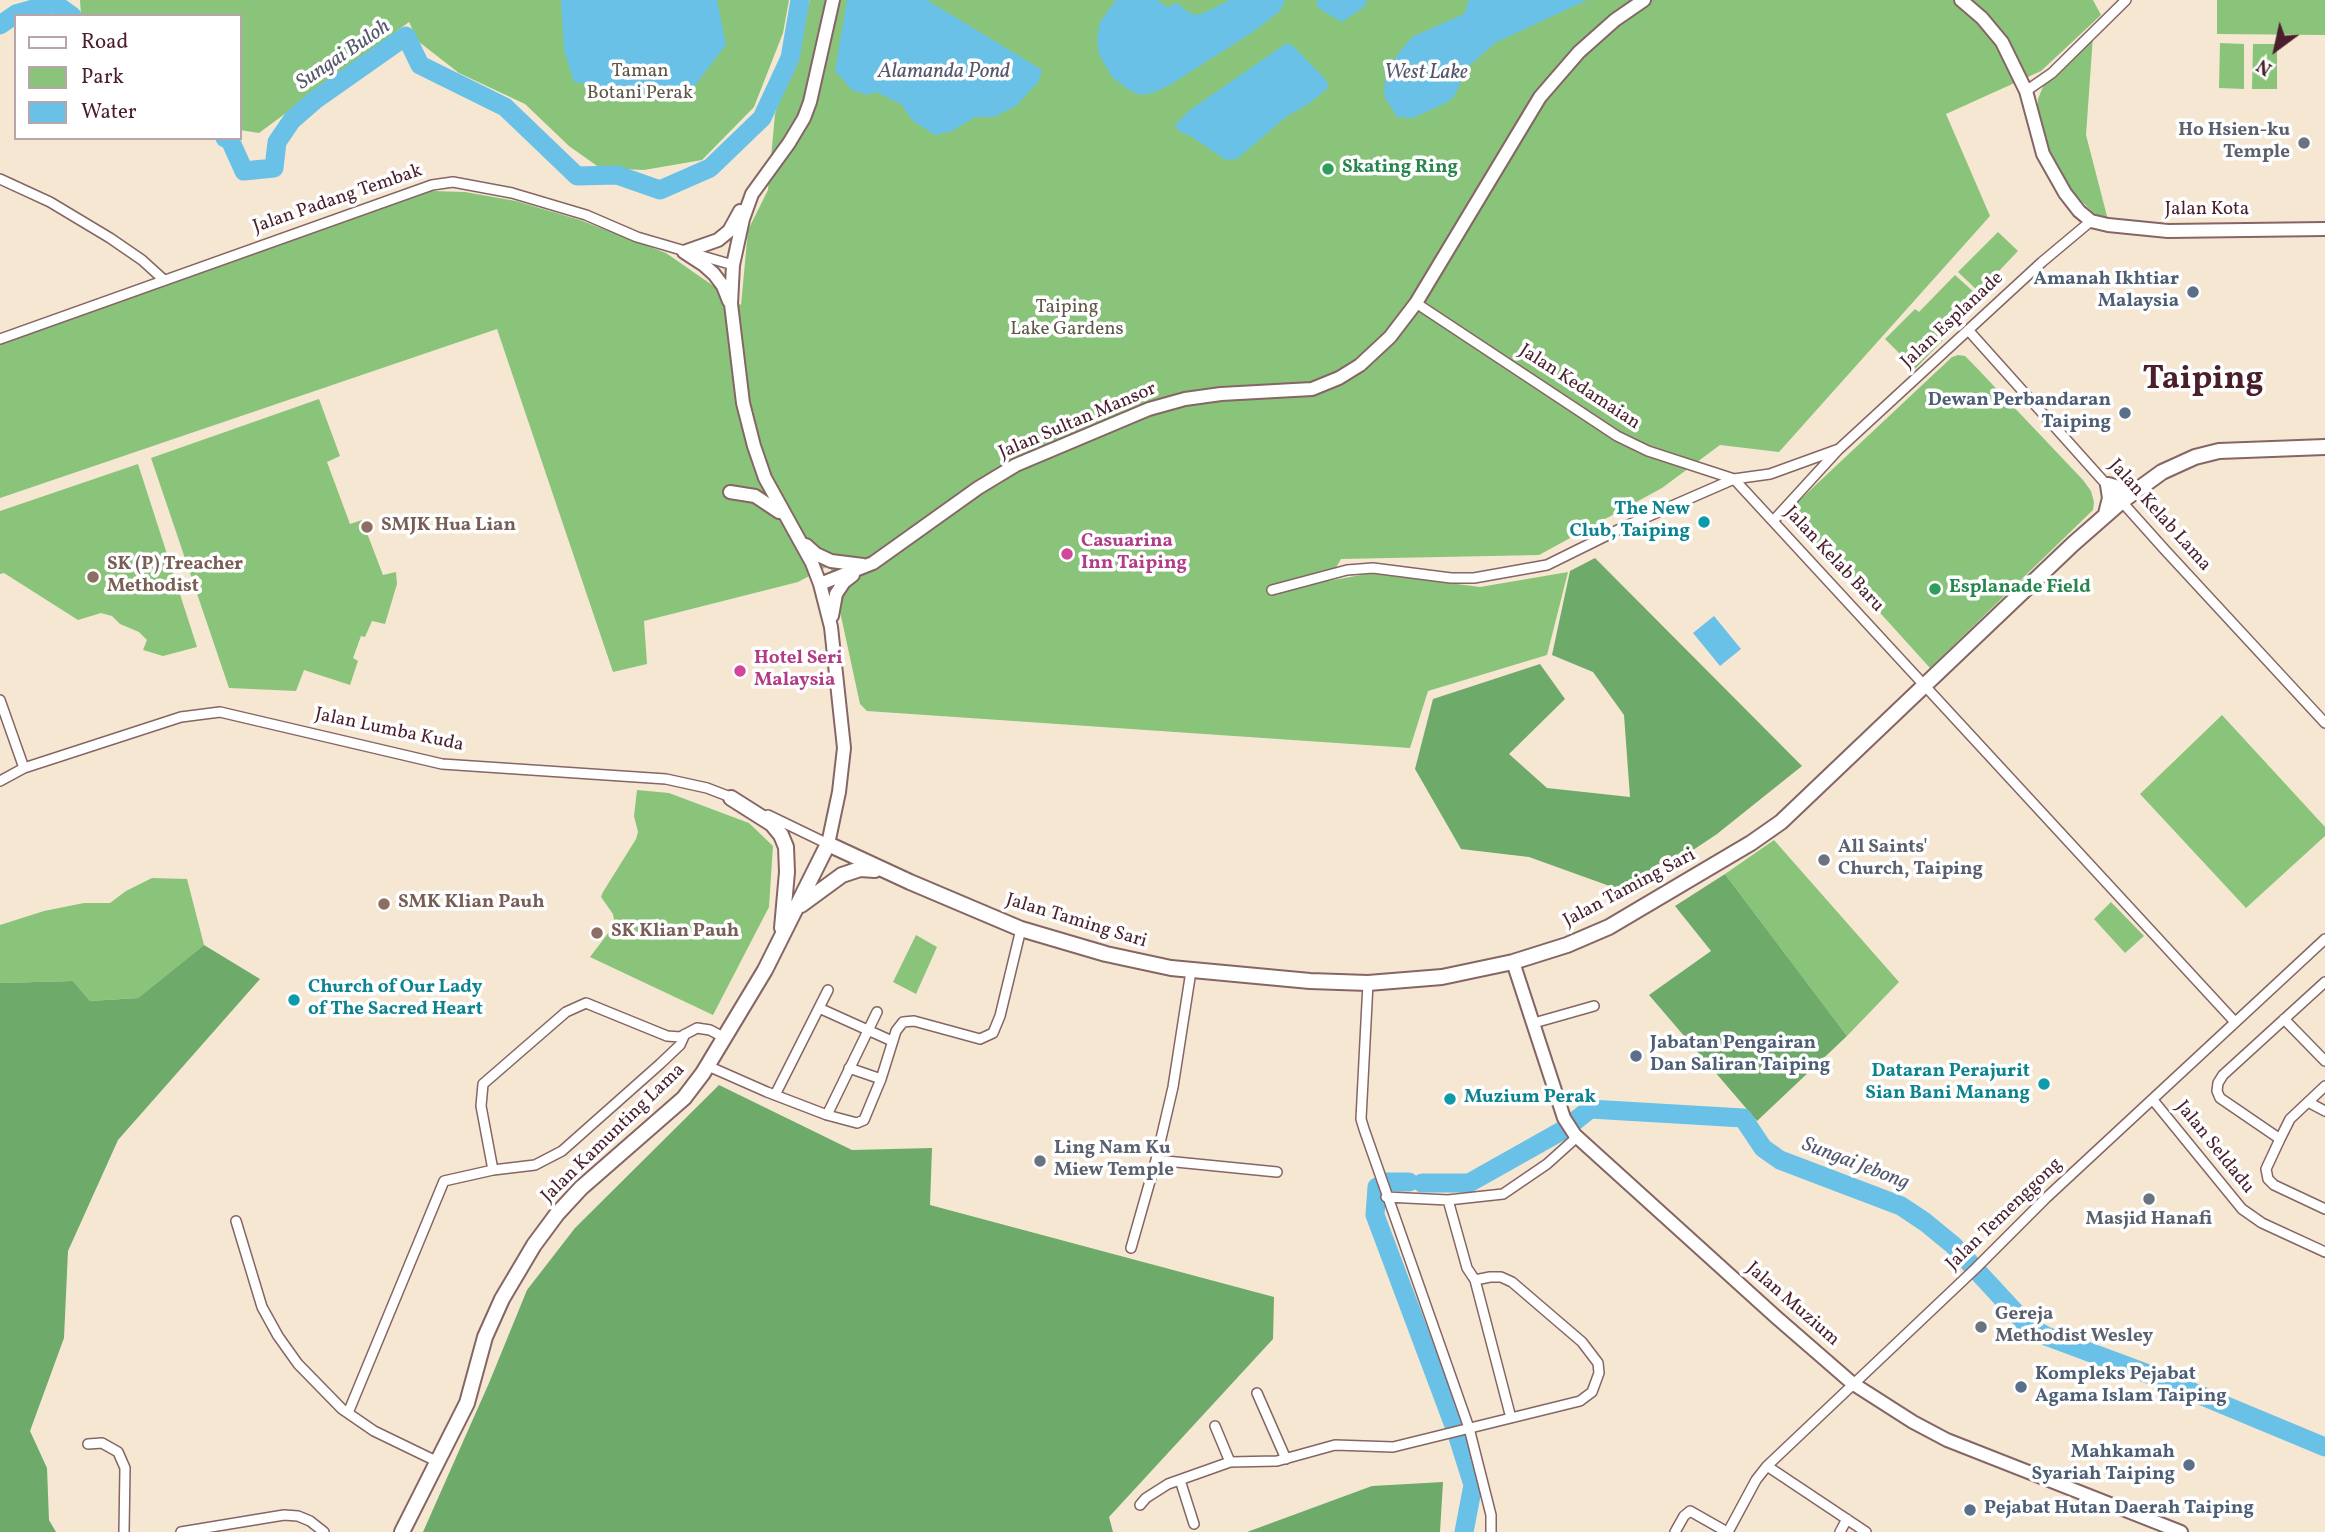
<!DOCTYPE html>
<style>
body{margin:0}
#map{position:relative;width:2325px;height:1532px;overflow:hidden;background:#f6e7d2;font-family:Vollkorn,serif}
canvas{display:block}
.legend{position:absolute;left:14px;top:14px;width:228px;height:126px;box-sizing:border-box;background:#fff;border:2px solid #b7a5aa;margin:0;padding:9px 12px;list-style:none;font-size:21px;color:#4a1f2b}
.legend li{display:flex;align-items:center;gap:14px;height:35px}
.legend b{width:35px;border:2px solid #b7a5aa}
.north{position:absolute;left:2241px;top:14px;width:70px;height:70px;-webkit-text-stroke:5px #fff;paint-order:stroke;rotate:213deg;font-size:19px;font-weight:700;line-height:28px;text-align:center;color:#4a1f2b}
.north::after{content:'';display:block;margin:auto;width:24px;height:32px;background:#4a1f2b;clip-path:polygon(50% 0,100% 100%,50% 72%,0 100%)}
</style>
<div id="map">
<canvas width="2325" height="1532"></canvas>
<ul class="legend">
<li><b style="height:9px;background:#fff"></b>Road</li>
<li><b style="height:19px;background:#89c47a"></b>Park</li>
<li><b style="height:19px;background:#69c1e7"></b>Water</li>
</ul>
<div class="north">N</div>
</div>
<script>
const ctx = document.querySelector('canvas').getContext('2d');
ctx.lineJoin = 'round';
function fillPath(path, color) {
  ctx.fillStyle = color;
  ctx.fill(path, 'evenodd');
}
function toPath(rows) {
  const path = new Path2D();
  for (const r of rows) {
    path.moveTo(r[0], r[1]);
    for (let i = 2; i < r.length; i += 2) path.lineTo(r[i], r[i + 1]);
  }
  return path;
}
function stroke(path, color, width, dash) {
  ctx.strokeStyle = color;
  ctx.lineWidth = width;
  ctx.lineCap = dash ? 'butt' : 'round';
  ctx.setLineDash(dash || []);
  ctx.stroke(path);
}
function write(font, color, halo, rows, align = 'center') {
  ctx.font = font + ' Vollkorn,serif';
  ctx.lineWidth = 7;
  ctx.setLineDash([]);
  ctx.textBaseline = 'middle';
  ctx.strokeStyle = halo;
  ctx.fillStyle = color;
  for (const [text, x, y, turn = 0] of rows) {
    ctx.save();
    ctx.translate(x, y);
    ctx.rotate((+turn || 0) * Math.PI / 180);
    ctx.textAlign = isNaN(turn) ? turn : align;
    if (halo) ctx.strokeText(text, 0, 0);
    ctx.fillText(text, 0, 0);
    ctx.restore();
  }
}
const green = toPath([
 [80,0,789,0,783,33,754,107,702,160,644,170,600,168,569,146,525,104,459,73,419,42,409,22,259,133,240,130,240,16,81,16],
 [810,0,2093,0,2101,15,2041,71,1946,114,1990,216,1779,452,1720,445,1662,488,1539,555,1341,559,1328,581,1372,573,1480,587,1568,572,1547,655,1428,691,1410,748,867,711,860,704,830,565,798,582,644,621,647,664,613,672,497,329,0,498,0,344,152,288,432,191,465,192,516,201,580,220,666,253,741,305,748,230,768,190,775,114],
 [2217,0,2325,0,2325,35,2217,34],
 [2093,36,2086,135,2108,220,2094,213,2076,196,2046,149,2037,118,2038,99,2044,84],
 [2220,43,2244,44,2244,89,2219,88],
 [2253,44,2277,44,2277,89,2252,89],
 [1998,232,2018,251,1979,292,1958,272],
 [1955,275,1976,294,1939,332,1945,338,1915,369,1885,339,1915,309,1919,312],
 [1958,355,1965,356,1973,364,2083,480,2091,491,2094,502,2093,510,1930,668,1788,511,1952,357],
 [319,399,340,456,327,462,350,524,362,520,383,575,396,572,397,584,385,624,372,621,365,637,361,636,353,658,358,661,350,685,304,670,296,691,229,688,151,458],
 [138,464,197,647,163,656,143,650,147,640,139,632,120,624,112,616,101,613,78,620,4,573,0,574,0,511],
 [2222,715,2325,827,2325,836,2246,908,2140,794],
 [637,790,669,793,749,823,773,846,769,907,713,1015,590,957,609,932,614,920,613,914,601,897,603,892,636,839,638,832,634,816],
 [1774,840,1899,982,1847,1036,1725,874],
 [152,878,187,879,204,945,138,998,90,1001,73,981,0,983,0,925,44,911,84,903,110,903,126,891],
 [2111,902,2144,936,2125,953,2094,919],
 [916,935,937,947,916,994,893,982]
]);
const forest = toPath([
 [1595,558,1802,766,1717,834,1629,893,1529,857,1461,849,1415,769,1433,699,1540,664,1565,699,1509,754,1547,788,1630,797,1624,715,1593,672,1552,655,1570,571],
 [1725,874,1847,1036,1757,1121,1649,995,1711,951,1675,906],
 [204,945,260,979,118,1140,68,1251,64,1338,30,1431,47,1468,49,1520,56,1532,0,1532,0,983,73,981,90,1001,138,998],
 [719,1085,852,1150,932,1148,930,1205,1274,1297,1273,1339,1109,1517,1113,1532,423,1532,489,1383,527,1290,575,1228],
 [1443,1482,1440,1532,1247,1532,1372,1486]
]);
const water = toPath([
 [561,0,717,0,726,45,684,99,574,82,564,50],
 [847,0,927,0,1042,70,1039,81,1016,106,994,117,975,117,952,131,935,135,913,121,901,104,876,92,867,95,852,90,835,71],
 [1116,0,1157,0,1167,7,1177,3,1188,12,1196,15,1204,13,1230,0,1285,0,1280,11,1253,32,1168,86,1153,93,1141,95,1129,90,1112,77,1099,54,1097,41,1100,22],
 [1317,0,1367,0,1364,7,1342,22,1318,8],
 [1469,0,1587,0,1495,43,1468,67,1454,97,1446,103,1413,118,1397,117,1384,96,1386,69,1412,37,1464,14],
 [1287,43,1293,46,1327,81,1328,88,1307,105,1287,116,1237,159,1226,160,1189,135,1180,132,1175,125,1190,110],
 [1714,616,1741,649,1720,666,1693,633]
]);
const river = toPath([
 [0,25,16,14,54,3,72,16],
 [225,138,230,140,244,171,274,168,277,142,292,120,315,100,406,36,420,65,505,107,577,176,617,175,660,190,710,168,762,118,790,58,800,0],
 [1575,1121,1590,1109,1743,1118,1763,1148,1780,1160,1901,1206,1925,1222,1953,1245,2027,1325,2046,1336,2159,1378,2325,1447],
 [1384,1182,1409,1182],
 [1422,1183,1469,1183,1565,1129],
 [1377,1187,1375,1215,1456,1431,1473,1485,1464,1532]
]);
const street = toPath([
 [2026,91,2052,73,2126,0],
 [0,179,50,202,110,238,142,260,164,280],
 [1416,303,1617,436,1648,451,1734,479],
 [1969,331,2165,550,2325,723],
 [0,339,432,185,453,182,512,193,586,215,637,237,733,265],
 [1734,479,2235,1022],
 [1773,521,1838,450],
 [1272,590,1347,570,1373,568,1451,578,1474,578,1547,565,1626,526,1734,479,1770,474,1839,449,2042,262,2091,221],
 [0,700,24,768],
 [0,781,24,768,181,717,220,712,442,764,666,779,707,788,733,798],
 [768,815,828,844],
 [2325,982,2223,1075,2218,1083,2217,1091,2220,1098,2280,1139,2266,1169,2268,1179,2274,1185,2325,1209],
 [1368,983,1361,1119,1364,1129,1469,1428,1491,1515,1491,1532],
 [819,1008,892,1041],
 [2284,1019,2325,1061],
 [1534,1023,1594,1006],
 [708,1066,767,1092,827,1115,857,1123,864,1120,881,1079,896,1031,903,1022,914,1021,980,1039,993,1033,1000,1016,1021,929],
 [849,1068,881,1079],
 [2325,1086,2308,1102,2325,1111],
 [775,1095,828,990],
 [2153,1100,2242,1209,2262,1223,2325,1252],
 [827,1115,877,1012],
 [2280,1139,2290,1119,2308,1102],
 [1156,1160,1277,1172],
 [493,1170,535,1165,562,1151,660,1064,680,1045,685,1034],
 [1386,1197,1448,1200,1503,1194,1547,1164,1577,1137],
 [1448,1200,1467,1268,1475,1280,1511,1418],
 [236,1221,262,1307,278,1336,298,1364,342,1409,374,1431,436,1461],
 [1131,1248,1156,1160,1173,1087,1191,971],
 [1257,1393,1286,1459],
 [348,1413,444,1181,493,1170,481,1106,483,1084,566,1012,586,1003,667,1036,680,1037,697,1028,710,1030,725,1038],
 [1215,1426,1230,1462],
 [88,1444,102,1443,118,1452,125,1468,124,1532],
 [1767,1466,1866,1532],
 [1180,1480,1194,1524],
 [1140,1505,1146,1498,1168,1484,1230,1462,1277,1461,1335,1445,1393,1447,1580,1401,1592,1392,1599,1373,1598,1363,1582,1342,1512,1282,1501,1277,1490,1277,1475,1280],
 [181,1532,284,1515,298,1516,310,1521,324,1532],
 [1675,1532,1684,1516,1690,1511,1727,1532],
 [1728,1532,1756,1480,1767,1466,1975,1269,2046,1198,2325,939],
 [1840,1532,1847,1519]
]);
const secondary = toPath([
 [1961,0,1982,18,2002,42,2026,91,2043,154,2065,193,2079,211,2091,221,2108,225,2168,231,2325,229],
 [684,252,718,240,729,231,740,211],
 [684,252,704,265,714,274,723,286,729,301],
 [730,492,755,496,779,512],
 [806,545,816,554,831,561,863,565],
 [820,584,873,563,978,488,1016,465,1149,409,1185,399,1221,394,1312,389,1339,378,1360,365,1390,337,1416,303,1540,97,1579,52,1615,20,1644,0],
 [832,616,836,594,844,582,853,575],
 [828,844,839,792,844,748,831,627,820,584,812,563,765,478,754,446,743,403,731,304,733,265,743,219,752,194,789,143,804,118,810,102,833,0],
 [1513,962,1564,1118,1575,1135,1776,1317,1852,1383,1913,1422,1947,1440,2181,1532]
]);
const primary = toPath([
 [2106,514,2110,498,2108,485,2122,489,2140,488],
 [731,798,772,824,781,835,786,847,787,872,782,928],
 [801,905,842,875,860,869,875,870],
 [402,1532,467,1403,485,1337,502,1299,534,1245,557,1214,581,1188,684,1098,703,1073,765,970,828,844,910,882,1021,929,1106,954,1171,968,1310,981,1368,983,1442,977,1513,962,1567,945,1609,927,1751,843,1781,822,2073,544,2122,501,2162,472,2195,457,2219,451,2325,447]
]);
const markers = [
 [2304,143,7,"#6b7280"],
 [1328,169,7,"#2e9e5b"],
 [2193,292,7,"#5c6f8a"],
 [2125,413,7,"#5c6f8a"],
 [1704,522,7,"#0f9aa8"],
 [367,527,7,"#8d6e63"],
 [1067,554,7,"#d1479c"],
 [93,577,7,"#8d6e63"],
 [1935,589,7,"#2e9e5b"],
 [740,671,7,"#d1479c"],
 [1824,860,7,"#6b7280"],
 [384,904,7,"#8d6e63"],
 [597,933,7,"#8d6e63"],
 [294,1000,7,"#0f9aa8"],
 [1636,1056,7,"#5c6f8a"],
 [2044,1084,7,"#0f9aa8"],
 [1450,1099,7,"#0f9aa8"],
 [1040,1161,7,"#6b7280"],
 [2149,1199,7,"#6b7280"],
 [1981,1327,7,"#6b7280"],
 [2021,1387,7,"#5c6f8a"],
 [2189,1465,7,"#5c6f8a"],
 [1970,1510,7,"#5c6f8a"]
];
const parkNames = [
 ["Taman",640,73],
 ["Botani Perak",640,95],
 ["Taiping",1067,309],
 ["Lake Gardens",1067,331]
];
const worshipNames = [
 ["Ho Hsien-ku",2290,132,"right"],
 ["Temple",2290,154,"right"],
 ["All Saints'",1838,849],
 ["Church, Taiping",1838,871],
 ["Ling Nam Ku",1054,1150],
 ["Miew Temple",1054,1172],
 ["Masjid Hanafi",2149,1221,"center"],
 ["Gereja",1995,1316],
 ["Methodist Wesley",1995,1338]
];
const leisureNames = [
 ["Skating Ring",1342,169],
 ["Esplanade Field",1949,589]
];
const streetNames = [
 ["Jalan Padang Tembak",338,200,-19],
 ["Jalan Kota",2207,211],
 ["Jalan Esplanade",1953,321,-43],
 ["Jalan Kedamaian",1579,388,33],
 ["Jalan Sultan Mansor",1078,422,-23],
 ["Jalan Kelab Lama",2159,516,48],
 ["Jalan Kelab Baru",1833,560,47],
 ["Jalan Lumba Kuda",389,731,12],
 ["Jalan Taming Sari",1630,889,-28],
 ["Jalan Taming Sari",1076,922,17],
 ["Jalan Kamunting Lama",614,1134,-44],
 ["Jalan Seldadu",2214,1148,51],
 ["Jalan Temenggong",2005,1215,-44],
 ["Jalan Muzium",1792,1305,41]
];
const serviceNames = [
 ["Amanah Ikhtiar",2179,281],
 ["Malaysia",2179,303],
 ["Dewan Perbandaran",2111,402],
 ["Taiping",2111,424],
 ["Jabatan Pengairan",1650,1045,"left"],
 ["Dan Saliran Taiping",1650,1067,"left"],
 ["Kompleks Pejabat",2035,1376,"left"],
 ["Agama Islam Taiping",2035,1398,"left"],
 ["Mahkamah",2175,1454],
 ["Syariah Taiping",2175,1476],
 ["Pejabat Hutan Daerah Taiping",1984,1510,"left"]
];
const cultureNames = [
 ["The New",1690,511],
 ["Club, Taiping",1690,533],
 ["Church of Our Lady",308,989,"left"],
 ["of The Sacred Heart",308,1011,"left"],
 ["Dataran Perajurit",2030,1073],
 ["Sian Bani Manang",2030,1095],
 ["Muzium Perak",1464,1099,"left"]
];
const educationNames = [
 ["SMJK Hua Lian",381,527],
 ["SK (P) Treacher",107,566],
 ["Methodist",107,588],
 ["SMK Klian Pauh",398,904],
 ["SK Klian Pauh",611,933]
];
const hotelNames = [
 ["Casuarina",1081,543],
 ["Inn Taiping",1081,565],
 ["Hotel Seri",754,660],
 ["Malaysia",754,682]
];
const waterNames = [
 ["Sungai Buloh",344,56,-34],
 ["Alamanda Pond",944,73],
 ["West Lake",1426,74],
 ["Sungai Jebong",1855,1165,21]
];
const townNames = [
 ["Taiping",2203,382]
];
fillPath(green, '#89c47a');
fillPath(forest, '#6eaa6a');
fillPath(water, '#69c1e7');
stroke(river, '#69c1e7', 19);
stroke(street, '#866565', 12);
stroke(secondary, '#866565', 16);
stroke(primary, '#866565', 18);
stroke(street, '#fff', 9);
stroke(secondary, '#fff', 12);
stroke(primary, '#fff', 14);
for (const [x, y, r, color] of markers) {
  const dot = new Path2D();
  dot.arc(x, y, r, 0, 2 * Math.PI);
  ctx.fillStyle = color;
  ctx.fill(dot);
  stroke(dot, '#fff', 2.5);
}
write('19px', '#605947', '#fff', parkNames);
write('bold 19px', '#5b616d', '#fff', worshipNames, 'left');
write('bold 19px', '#27864d', '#fff', leisureNames, 'left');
write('19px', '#4a1f2b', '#fff', streetNames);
write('bold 19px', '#4e5e75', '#fff', serviceNames, 'right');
write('bold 19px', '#0d838f', '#fff', cultureNames, 'right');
write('bold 19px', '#785e54', '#fff', educationNames, 'left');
write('bold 19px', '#b23c85', '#fff', hotelNames, 'left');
write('italic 21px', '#55586d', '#fff', waterNames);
write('bold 33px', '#4a1f2b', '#fff', townNames);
</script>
